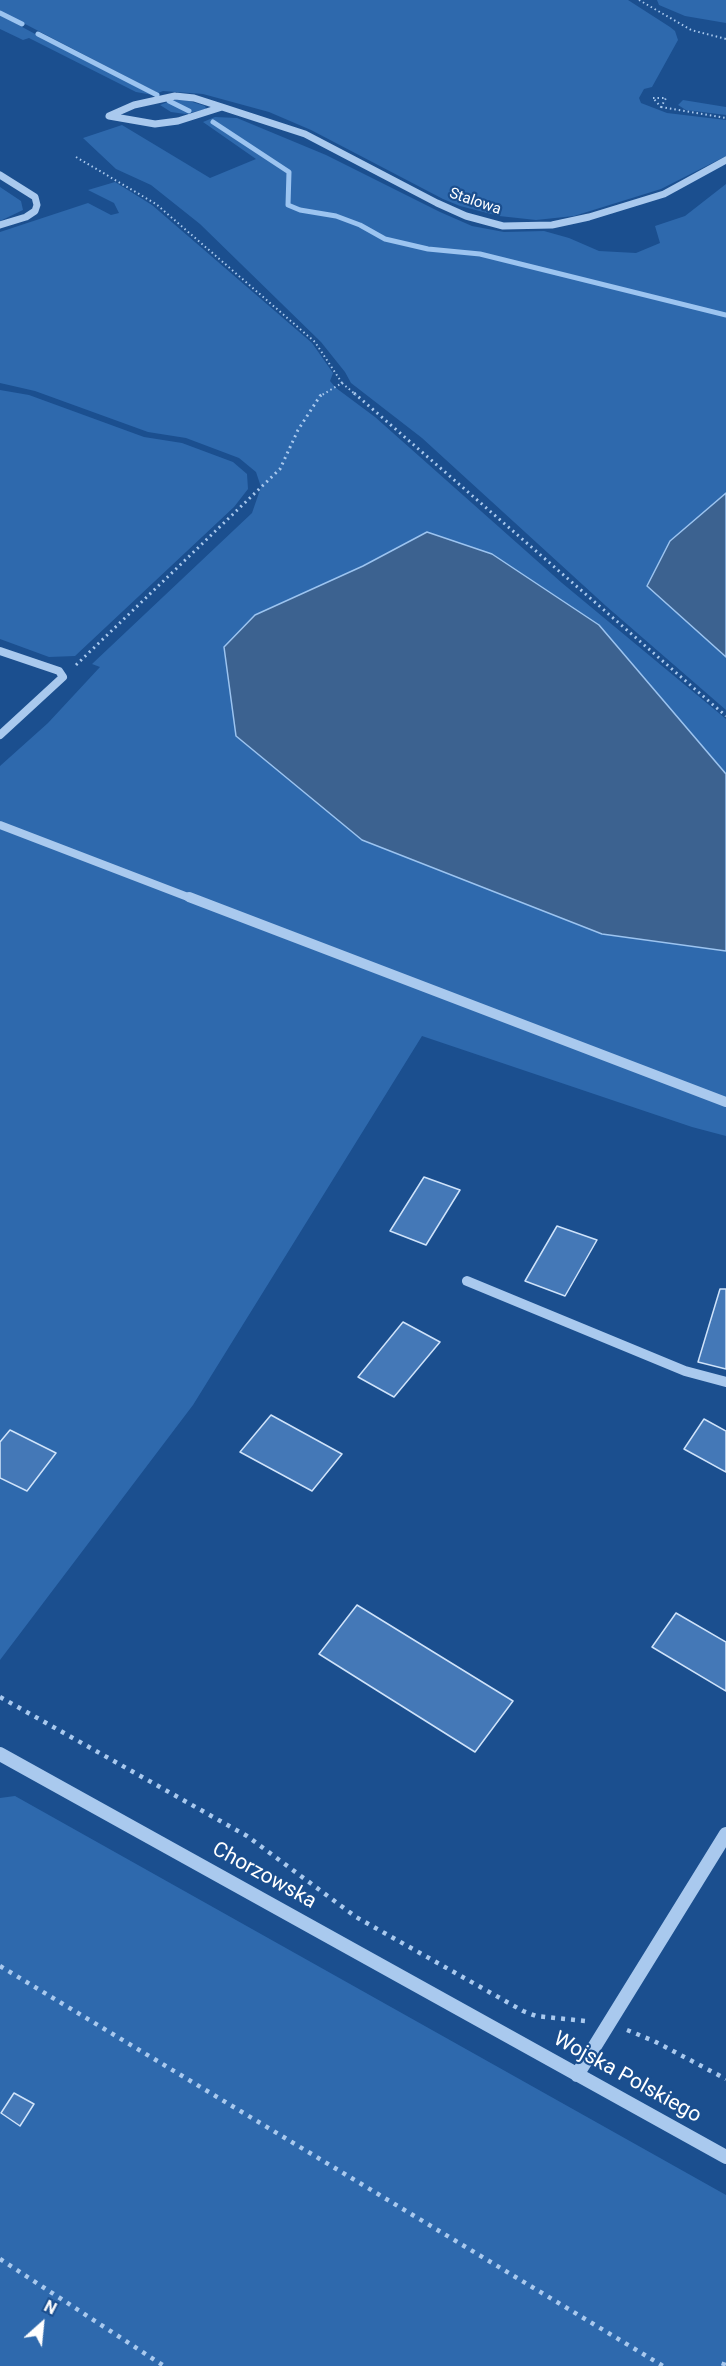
<!DOCTYPE html>
<style>
body{margin:0}
#map{position:relative;width:726px;height:2366px;overflow:hidden;background:#1b4f8f;font-family:Roboto,sans-serif}
canvas{display:block}
.north{position:absolute;left:12px;top:2294px;width:60px;height:60px;-webkit-text-stroke:4px #1b4f8f;paint-order:stroke;rotate:27deg;font-size:16px;font-weight:700;line-height:24px;text-align:center;color:#fff}
.north::after{content:'';display:block;margin:auto;width:21px;height:27px;background:#fff;clip-path:polygon(50% 0,100% 100%,50% 72%,0 100%)}
</style>
<div id="map">
<canvas width="726" height="2366"></canvas>
<div class="north">N</div>
</div>
<script>
const ctx = document.querySelector('canvas').getContext('2d');
ctx.lineJoin = 'round';
function fillPath(path, color) {
  ctx.fillStyle = color;
  ctx.fill(path, 'evenodd');
}
function toPath(rows) {
  const path = new Path2D();
  for (const r of rows) {
    path.moveTo(r[0], r[1]);
    for (let i = 2; i < r.length; i += 2) path.lineTo(r[i], r[i + 1]);
  }
  return path;
}
function stroke(path, color, width, dash) {
  ctx.strokeStyle = color;
  ctx.lineWidth = width;
  ctx.lineCap = dash ? 'butt' : 'round';
  ctx.setLineDash(dash || []);
  ctx.stroke(path);
}
function write(font, color, halo, rows, align = 'center') {
  ctx.font = font + ' Roboto,sans-serif';
  ctx.lineWidth = 4.5;
  ctx.setLineDash([]);
  ctx.textBaseline = 'middle';
  ctx.strokeStyle = halo;
  ctx.fillStyle = color;
  for (const [text, x, y, turn = 0] of rows) {
    ctx.save();
    ctx.translate(x, y);
    ctx.rotate((+turn || 0) * Math.PI / 180);
    ctx.textAlign = isNaN(turn) ? turn : align;
    if (halo) ctx.strokeText(text, 0, 0);
    ctx.fillText(text, 0, 0);
    ctx.restore();
  }
}
const green = toPath([
 [0,0,628,0,670,27,675,31,678,40,652,87,644,89,639,98,641,103,667,113,726,120,726,156,661,189,574,216,536,220,499,216,460,206,443,199,311,130,269,112,203,94,163,91,158,93,0,11],
 [657,0,726,0,726,23,685,16,659,5],
 [0,15,37,35,153,95,136,92,29,38,23,40,0,29],
 [183,99,205,106,206,109,185,114,171,112,160,105,173,100],
 [683,100,726,107,726,115,686,110,678,105],
 [215,117,237,118,326,155,440,212,472,226,504,232,544,231,569,238,599,251,636,253,660,243,655,226,685,216,726,184,726,493,670,541,721,654,726,657,726,710,606,606,422,438,351,383,345,372,321,342,200,224,151,185,116,169,83,138,122,125,210,178,256,159,203,122],
 [115,182,152,205,312,343,333,373,330,381,336,388,375,417,562,583,726,719,726,774,599,625,427,532,363,566,236,736,362,840,602,934,726,951,726,1136,692,1127,422,1036,193,1405,0,1660,0,766,48,723,100,667,92,664,252,513,261,487,256,472,239,458,186,438,148,432,35,391,0,383,0,232,88,203,111,215,119,213,114,203,88,190],
 [0,187,21,201,23,210,0,221],
 [0,390,29,395,144,437,182,443,233,462,247,474,248,489,234,507,75,656,49,657,0,639],
 [15,1796,726,2195,726,2366,0,2366,0,1798]
]);
const water = toPath([
 [726,493,726,657,647,586,670,541,726,493],
 [427,532,492,554,599,625,726,774,726,951,602,934,362,840,236,736,224,647,255,615,363,566,427,532]
]);
const stream = toPath([
 [0,13,22,24],
 [38,34,157,95],
 [169,101,189,111],
 [213,122,289,172,288,205,300,210,336,216,360,225,385,239,428,249,480,254,726,315]
]);
const building = toPath([
 [424,1177,460,1190,426,1245,390,1231,424,1177],
 [557,1226,597,1240,565,1296,525,1281,557,1226],
 [720,1289,726,1289,726,1369,698,1362,720,1289],
 [403,1322,440,1342,394,1397,358,1377,403,1322],
 [271,1415,342,1454,312,1491,240,1452,271,1415],
 [704,1419,726,1431,726,1472,684,1449,704,1419],
 [10,1430,56,1453,27,1491,0,1478,0,1442,10,1430],
 [357,1605,513,1701,475,1752,319,1654,357,1605],
 [676,1613,726,1642,726,1691,652,1647,676,1613],
 [14,2093,34,2104,20,2126,1,2113,14,2093]
]);
const pathFar2 = toPath([
 [639,0,691,30,726,39],
 [653,98,666,98,661,107,653,98],
 [661,107,726,118],
 [76,157,156,204,315,342,342,383,322,395],
 [342,383,356,395]
]);
const pathFar1 = toPath([
 [354,393,726,716],
 [76,665,280,469,298,430,320,396,324,393]
]);
const path = toPath([
 [0,1697,247,1836,356,1917,523,2011,536,2016,585,2021],
 [0,1966,663,2366],
 [627,2030,654,2041,726,2079],
 [0,2259,164,2366],
 [723,2366,726,2358]
]);
const minorFar3 = toPath([
 [175,96,194,98,222,107,178,121,155,124,109,116,134,105,175,96],
 [222,107,305,134,437,203,466,216,503,226,552,225,589,217,664,194,726,160],
 [0,175,35,197,37,205,35,211,26,217,0,225]
]);
const minorFar2 = toPath([
 [0,651,59,671,63,677,0,735],
 [0,825,193,899]
]);
const minorFar1 = toPath([
 [189,897,726,1102],
 [467,1281,685,1371,726,1382]
]);
const minor = toPath([
 [0,1754,726,2157],
 [577,2075,726,1834]
]);
const farStreetnames = [
 ["Stalowa",475,202,19]
];
const nearStreetnames = [
 ["Chorzowska",264,1876,29],
 ["Wojska Polskiego",627,2078,29]
];
fillPath(green, '#2e69ad');
fillPath(water, '#3c6290');
stroke(water, '#9cc4f0', 1.5);
stroke(stream, '#9cc4f0', 5);
fillPath(building, '#4478b7');
stroke(building, '#cfe3fa', 1.5);
stroke(pathFar2, '#a9c9ee', 2, [1.5, 3]);
stroke(pathFar1, '#a9c9ee', 3, [2, 4]);
stroke(path, '#a9c9ee', 4.5, [4, 6]);
stroke(minorFar3, '#a9c9ee', 7);
stroke(minorFar2, '#a9c9ee', 8);
stroke(minorFar1, '#a9c9ee', 10);
stroke(minor, '#a9c9ee', 14);
write('15px', '#fff', '#1b4f8f', farStreetnames);
write('21px', '#fff', '#1b4f8f', nearStreetnames);
</script>
